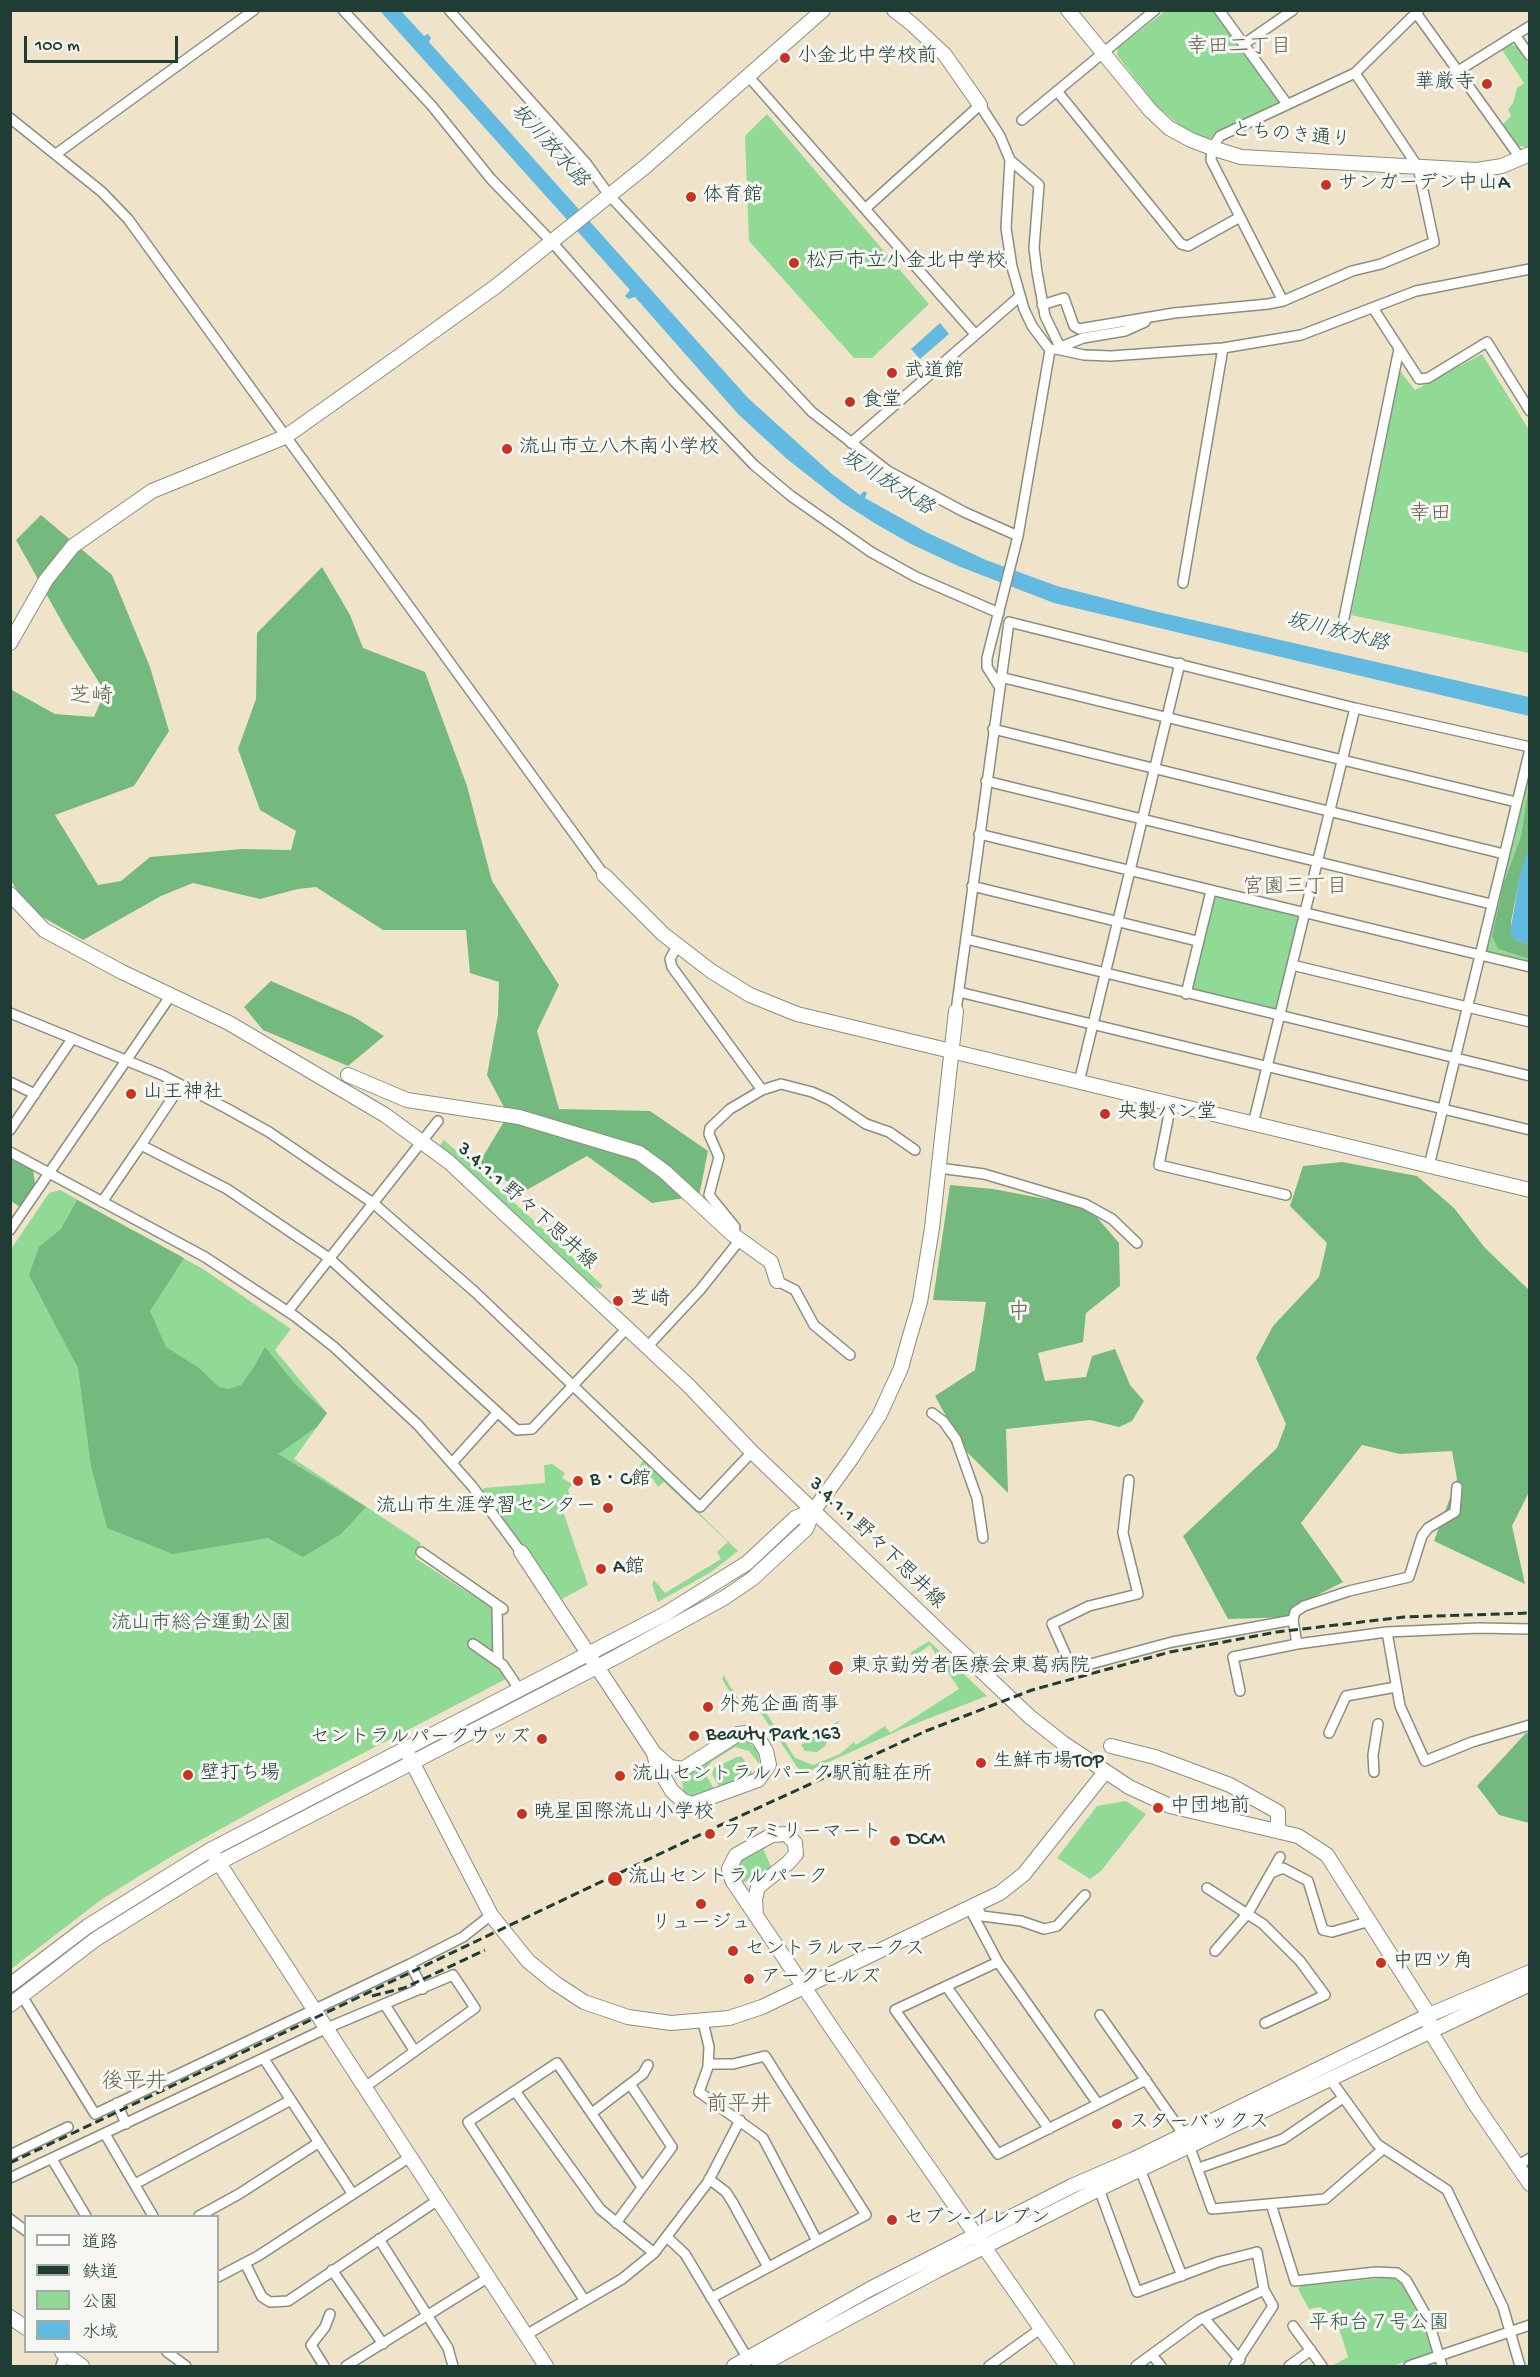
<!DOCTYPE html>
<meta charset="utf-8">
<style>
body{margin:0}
#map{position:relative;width:1540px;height:2377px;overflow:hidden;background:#efe4c9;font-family:"Gochi Hand","Klee One",sans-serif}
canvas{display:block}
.frame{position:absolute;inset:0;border:12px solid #1f3d34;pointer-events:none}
.legend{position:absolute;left:24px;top:2215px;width:195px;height:138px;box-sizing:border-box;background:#f6f6f2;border:2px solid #a0aca6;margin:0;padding:8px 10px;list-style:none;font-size:18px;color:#1f3d34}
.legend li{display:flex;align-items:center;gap:12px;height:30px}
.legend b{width:30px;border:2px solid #a0aca6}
.scale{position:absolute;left:24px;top:36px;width:154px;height:27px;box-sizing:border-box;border:3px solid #1f3d34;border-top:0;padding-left:8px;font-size:18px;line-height:21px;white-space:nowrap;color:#1f3d34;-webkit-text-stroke:4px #f6f6f2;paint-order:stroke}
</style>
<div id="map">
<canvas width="1540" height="2377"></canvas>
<div class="frame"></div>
<ul class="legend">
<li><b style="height:8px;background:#fff"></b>道路</li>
<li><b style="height:8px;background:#1f3d34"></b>鉄道</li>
<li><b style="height:16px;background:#91da95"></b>公園</li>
<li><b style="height:16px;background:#63bae0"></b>水域</li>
</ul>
<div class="scale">100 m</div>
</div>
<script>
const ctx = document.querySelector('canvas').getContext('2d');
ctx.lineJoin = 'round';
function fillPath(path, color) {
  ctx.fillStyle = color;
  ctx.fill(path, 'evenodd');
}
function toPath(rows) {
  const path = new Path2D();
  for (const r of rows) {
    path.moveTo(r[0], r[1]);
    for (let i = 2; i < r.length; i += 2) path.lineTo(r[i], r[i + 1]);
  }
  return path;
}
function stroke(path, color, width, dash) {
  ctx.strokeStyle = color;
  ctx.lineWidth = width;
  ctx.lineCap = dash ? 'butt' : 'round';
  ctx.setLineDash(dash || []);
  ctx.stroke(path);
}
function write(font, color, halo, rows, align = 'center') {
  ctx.font = font + ' "Gochi Hand","Klee One",sans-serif';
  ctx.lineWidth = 6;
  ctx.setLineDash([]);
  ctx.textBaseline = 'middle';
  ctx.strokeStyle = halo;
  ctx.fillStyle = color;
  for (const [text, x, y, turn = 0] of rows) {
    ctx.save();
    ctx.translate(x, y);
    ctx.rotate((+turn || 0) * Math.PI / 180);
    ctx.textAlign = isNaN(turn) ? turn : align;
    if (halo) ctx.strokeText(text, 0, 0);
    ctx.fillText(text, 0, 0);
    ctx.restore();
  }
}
const green = toPath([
 [1165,11,1213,11,1283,103,1218,133,1204,142,1192,136,1155,104,1117,55,1118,48],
 [1511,44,1517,47,1529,65,1530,146,1527,148,1517,145,1503,124,1511,116,1508,110,1513,103,1517,88,1524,83,1502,50],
 [767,114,929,304,872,358,854,358,749,241,745,136],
 [1482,354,1529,430,1529,653,1351,615,1400,371,1415,390],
 [1529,765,1529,784,1521,836,1503,885,1492,936,1498,949,1529,959,1529,961,1488,952,1486,947],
 [1217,897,1296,916,1299,920,1278,1006,1273,1010,1195,991,1192,986,1213,900],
 [444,1140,531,1218,603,1286,600,1289,590,1284,439,1147],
 [60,1190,203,1269,291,1329,275,1350,327,1413,294,1459,421,1543,415,1558,492,1608,495,1648,490,1654,506,1679,271,1801,172,1856,102,1899,11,1969,11,1249,49,1193],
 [644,1459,738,1551,711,1572,658,1602,652,1584,654,1580,665,1593,721,1559,717,1552,728,1542,664,1482,658,1487,653,1479,638,1470],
 [552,1464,565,1473,562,1478,572,1484,568,1490,570,1497,560,1502,588,1585,562,1599,482,1492,484,1488,545,1483,544,1465],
 [929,1641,987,1696,904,1728,802,1774,756,1706,743,1714,722,1679,725,1674,725,1678,744,1708,760,1703,795,1758,813,1765,840,1754,854,1742,856,1745,885,1726,890,1733,959,1689,942,1663,944,1661,941,1656,938,1658,930,1645,913,1657,910,1653],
 [840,1720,825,1746,817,1752,805,1751,801,1745],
 [748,1742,757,1749,760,1765,749,1751,735,1747,711,1762,707,1768,707,1777,716,1792,694,1797,683,1793,682,1777,735,1743],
 [737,1757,742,1757,752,1772,751,1777,722,1788,719,1786,712,1774,714,1768],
 [1126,1801,1146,1814,1101,1871,1090,1879,1057,1858,1097,1806],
 [762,1846,772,1869,756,1879,740,1883,736,1870,737,1865,747,1855],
 [1392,2277,1404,2286,1422,2322,1432,2351,1430,2355,1392,2366,1332,2366,1348,2357,1338,2325,1330,2314,1320,2307,1309,2309,1298,2289,1301,2286]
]);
const forest = toPath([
 [41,515,112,575,150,667,169,731,134,786,55,815,98,885,121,881,150,857,242,849,291,850,296,831,260,810,238,749,256,699,257,633,322,567,350,615,363,648,425,672,467,786,492,881,559,985,537,1031,559,1109,650,1111,708,1151,699,1196,652,1203,587,1156,523,1192,479,1163,508,1115,487,1075,498,1015,499,982,470,973,466,930,383,930,316,887,298,889,260,899,193,883,161,896,83,940,30,910,11,881,10,689,55,714,94,717,105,692,67,631,16,540],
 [1529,784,1529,850,1520,877,1511,922,1514,939,1529,945,1529,959,1498,949,1492,936,1503,885,1521,836],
 [271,981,354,1017,384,1036,348,1066,263,1030,244,1007],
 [10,1159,33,1169,35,1184,20,1207,11,1201],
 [1342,1162,1417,1176,1454,1208,1485,1248,1529,1290,1529,1492,1512,1526,1525,1584,1434,1541,1457,1479,1452,1451,1400,1454,1362,1445,1301,1523,1343,1582,1292,1608,1288,1617,1228,1619,1183,1536,1277,1448,1286,1424,1256,1358,1273,1326,1319,1277,1327,1243,1290,1206,1303,1166],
 [950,1185,993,1189,1088,1207,1119,1243,1120,1286,1086,1313,1083,1342,1038,1353,1045,1381,1086,1377,1092,1356,1115,1349,1130,1385,1144,1401,1132,1421,1119,1427,1090,1420,1006,1429,1008,1493,965,1450,935,1396,975,1370,986,1302,933,1300],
 [77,1200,184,1258,150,1311,166,1347,199,1368,219,1387,228,1389,241,1385,254,1367,265,1347,295,1384,327,1413,317,1427,278,1454,366,1507,341,1534,303,1557,268,1538,173,1554,107,1528,91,1466,78,1368,29,1275,39,1247,61,1229],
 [1526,1733,1529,1733,1529,1823,1499,1815,1477,1786]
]);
const water = toPath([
 [380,11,401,11,424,36,428,34,431,38,429,42,748,398,832,474,860,495,864,491,867,493,865,498,926,532,986,560,1057,586,1154,611,1529,697,1529,716,1054,603,958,566,911,544,876,524,843,503,787,459,738,414,635,297,628,299,625,296,630,290],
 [940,323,949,334,920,359,911,349],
 [1528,850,1530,850,1529,945,1514,939,1510,933,1520,876]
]);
const street = toPath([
 [343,10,432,106,491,179,551,241,675,382,754,465,791,496,871,552,916,577,999,613],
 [449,10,586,163,609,195,812,412,888,471,964,512,1018,536],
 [1219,10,1287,104],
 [1414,10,1521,159],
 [1515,35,1530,56],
 [1244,44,1293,10],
 [1458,71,1530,26],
 [749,77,975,334],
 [1057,91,1181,244,1188,246,1240,217],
 [10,118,102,192,128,219,604,875],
 [1022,120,1155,10],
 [56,154,254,10],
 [1010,160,1039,185,1034,248,1037,272,1045,316,1060,347],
 [866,208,980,105,1000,136,1010,160,1006,228,1012,267,1024,309,1032,326,1050,350,1056,349,1084,355,1111,356,1223,348,1301,335,1416,291,1530,269],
 [1283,301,1211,160,1212,148,1220,136,1355,73,1419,10],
 [1042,305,1064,298,1074,326,1079,329,1174,313,1268,304,1283,301,1352,271,1381,264,1434,242,1418,167,1355,73],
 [1373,308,1419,379,1428,378,1487,342,1530,411],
 [1056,349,1083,338,1125,331,1145,322],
 [851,443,1019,297],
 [1183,583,1223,348],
 [1344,618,1399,349],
 [1000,677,1516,802],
 [999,686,987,667,987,658,1018,536,1050,350],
 [993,729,1504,854],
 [986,781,1491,904],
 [979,834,1530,967],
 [972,886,1197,941],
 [966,939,1530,1076],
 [677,946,670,959,672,967,762,1090],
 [1292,965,1530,1022],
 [959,992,1530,1130],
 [1186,994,1211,891],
 [956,1011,1009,622,1355,708,1530,747],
 [10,1013,162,1075,226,1108,269,1132,373,1203,475,1292,700,1507,752,1452],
 [10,1082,35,1094],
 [1079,1082,1180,663],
 [1171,1104,1159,1165,1286,1195],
 [1253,1124,1355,708],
 [10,1130,72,1039],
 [141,1145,181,1085],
 [10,1152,205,1257,296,1317,334,1347,418,1425,472,1486,521,1552],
 [1429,1166,1530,749],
 [939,1168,984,1174,1085,1204,1112,1219,1137,1243],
 [102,1202,141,1145,227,1189,329,1258,517,1430,532,1429,628,1327],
 [10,1230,171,995],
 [732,1234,735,1227,709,1195,719,1157,709,1134,710,1128,730,1109,762,1090,781,1084,812,1092,830,1100,866,1124,889,1132,915,1150],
 [777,1281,795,1290,814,1325,850,1355],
 [288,1311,438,1121],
 [648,1346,700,1290,739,1241],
 [932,1413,943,1421,956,1439,977,1498,983,1538],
 [452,1463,497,1413],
 [1129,1480,1123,1533,1138,1594,1089,1606,1052,1624,1072,1669,1172,1642,1293,1620],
 [1457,1487,1455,1512,1428,1528,1422,1536,1409,1577,1349,1591,1304,1606,1295,1612,1293,1620,1297,1644,1387,1632,1400,1706,1425,1761,1472,1742,1530,1725],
 [421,1552,503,1609],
 [497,1606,498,1661],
 [1387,1632,1479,1628,1530,1629],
 [473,1644,503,1665,519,1689],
 [1240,1691,1233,1657,1297,1644],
 [1329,1733,1346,1696,1396,1687],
 [1374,1772,1373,1755,1378,1724],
 [1271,1873,1283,1868,1308,1881,1323,1930,1332,1932,1370,1921],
 [1207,1888,1263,1924,1300,1961,1325,1995,1265,2023],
 [976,1906,982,1916,1021,1921,1044,1929,1057,1926,1085,1895],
 [970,1909,998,1962,1098,2104],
 [1215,1951,1248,1913,1280,1857],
 [998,1962,895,2010,998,2154,1146,2080],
 [410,1964,423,1989],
 [946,1986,1049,2129],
 [22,1996,95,2114,410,1964,463,1937,491,1915],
 [385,2005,414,2050],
 [1100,2015,1184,2135],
 [703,2022,709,2047,708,2067,699,2092,763,2138,817,2241],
 [264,2059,352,2193],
 [708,2064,733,2064,765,2056,866,2215,711,2298],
 [1330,2079,1377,2144,1447,2190,1503,2307,1520,2366],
 [515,2091,600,2209,654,2253,708,2182,740,2120],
 [117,2103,126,2124],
 [592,2113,643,2074,648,2065],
 [105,2134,153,2216],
 [1189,2145,1212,2209,1325,2199,1383,2149],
 [10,2155,68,2127],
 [52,2159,86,2216],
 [1517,2166,1530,2158],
 [1199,2168,1283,2139,1343,2098],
 [1140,2169,1182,2276],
 [10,2178,327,2028,453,1975,475,2008,365,2087],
 [709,2179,726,2192,733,2203,768,2267],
 [135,2184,291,2100],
 [1099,2189,1137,2292,1218,2262,1257,2252,1264,2290,1199,2320,1136,2366],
 [1271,2204,1295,2281,1376,2272,1397,2273,1406,2280,1428,2319,1442,2366],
 [199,2216,239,2194,318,2143],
 [10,2219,26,2231],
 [616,2223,672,2147,630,2084],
 [668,2238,685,2254,748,2359],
 [379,2239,448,2348,453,2366],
 [245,2263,262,2297,270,2302,288,2301,438,2200],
 [332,2270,383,2344],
 [218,2277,258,2256,410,2157],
 [585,2301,468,2122,557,2063,642,2187],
 [1204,2318,1240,2360],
 [1293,2326,1322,2366],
 [526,2335,622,2279,654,2253],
 [167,2352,186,2366],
 [1152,2355,1161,2366],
 [61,2366,65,2353],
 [324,2366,311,2345,325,2327,330,2314],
 [346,2366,489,2277],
 [989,2366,1040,2329],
 [1234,2366,1273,2306,1264,2290],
 [1289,2366,1311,2350],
 [1409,2366,1530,2325]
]);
const secondary = toPath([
 [894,10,912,24,945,55,980,105],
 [1068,10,1150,110,1169,128,1191,140,1212,148,1241,157,1477,170,1502,166,1530,154],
 [10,643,46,580,73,546,152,491,285,437,398,357,495,287,646,166,823,10],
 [604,875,663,934,711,971,750,995,797,1014,1530,1190],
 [10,894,44,930,122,972,229,1023,385,1115,449,1162,689,1386,752,1452,934,1626,1030,1717,1063,1743,1129,1787,1170,1806,1298,1836,1327,1855,1429,2015,1430,2031,1475,2104,1530,2184],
 [348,1075,407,1100,519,1117,639,1153,665,1172,732,1234,771,1262,777,1281],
 [521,1552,654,1753,670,1767,683,1769,738,1734,746,1733,758,1738,766,1751,769,1765,758,1780,692,1804,683,1801,672,1791,657,1766,654,1753],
 [1111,1746,1155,1757,1230,1785,1278,1812,1278,1830],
 [409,1756,491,1915,528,1961,555,1983,584,2002,628,2017,671,2023,729,2018,762,2007,1000,1893,1024,1874,1105,1772],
 [215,1857,546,2366],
 [756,1916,755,1899,758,1887,788,1863,796,1854,795,1843,787,1834,772,1835,736,1855,729,1869,732,1880,837,2036,1067,2366],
 [10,1985,88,1926,210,1850,665,1614,747,1563,795,1518,814,1510],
 [10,2005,96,1939,218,1863,616,1657,724,1598,752,1579,806,1529,814,1510,851,1459,879,1416,901,1368,909,1339,920,1302,932,1228,956,1011],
 [10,2317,26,2328],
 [62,2352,82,2366],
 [734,2366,870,2289,1072,2186,1132,2160,1429,2015,1530,1972],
 [759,2366,938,2270,1099,2189,1530,1984]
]);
const rail = toPath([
 [372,1996,404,1988,485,1950],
 [10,2163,710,1830,926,1731,1032,1690,1170,1652,1277,1632,1404,1617,1530,1613]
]);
const markers = [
 [785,58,6,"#c8321e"],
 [1487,84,6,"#c8321e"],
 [1326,185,6,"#c8321e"],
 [691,197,6,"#c8321e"],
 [794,263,6,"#c8321e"],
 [892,373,6,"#c8321e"],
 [850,402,6,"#c8321e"],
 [507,449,6,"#c8321e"],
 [131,1094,6,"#c8321e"],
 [1105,1114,6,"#c8321e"],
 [618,1301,6,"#c8321e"],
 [578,1481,6,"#c8321e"],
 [608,1508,6,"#c8321e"],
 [601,1569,6,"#c8321e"],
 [836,1668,8,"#c8321e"],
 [708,1707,6,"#c8321e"],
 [694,1736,6,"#c8321e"],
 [542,1739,6,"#c8321e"],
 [981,1763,6,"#c8321e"],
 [188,1775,6,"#c8321e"],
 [620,1776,6,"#c8321e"],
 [1158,1808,6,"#c8321e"],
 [522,1814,6,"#c8321e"],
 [710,1834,6,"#c8321e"],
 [895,1841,6,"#c8321e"],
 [615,1879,8,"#c8321e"],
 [701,1904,6,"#c8321e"],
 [733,1951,6,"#c8321e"],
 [1381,1963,6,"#c8321e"],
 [749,1979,6,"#c8321e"],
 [1117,2124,6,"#c8321e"],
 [892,2220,6,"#c8321e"]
];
const poiNames = [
 ["小金北中学校前",797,58],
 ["華厳寺",1475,84,"right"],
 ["サンガーデン中山A",1338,185],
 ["体育館",703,197],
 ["松戸市立小金北中学校",806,263],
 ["武道館",904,373],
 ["食堂",862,402],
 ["流山市立八木南小学校",519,449],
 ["山王神社",143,1094],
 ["央製パン堂",1117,1114],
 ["芝崎",630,1301],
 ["B・C館",590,1481],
 ["流山市生涯学習センター",596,1508,"right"],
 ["A館",613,1569],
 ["東京勤労者医療会東葛病院",850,1668],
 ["外苑企画商事",720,1707],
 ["Beauty Park 163",706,1736],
 ["セントラルパークウッズ",530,1739,"right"],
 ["生鮮市場TOP",993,1763],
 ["壁打ち場",200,1775],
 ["流山セントラルパーク駅前駐在所",632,1776],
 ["中団地前",1170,1808],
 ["暁星国際流山小学校",534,1814],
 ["ファミリーマート",722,1834],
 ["DCM",907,1841],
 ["流山セントラルパーク",628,1879],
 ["リュージュ",701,1925,"center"],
 ["セントラルマークス",745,1951],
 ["中四ツ角",1393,1963],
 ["アークヒルズ",761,1979],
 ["スターバックス",1129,2124],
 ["セブン-イレブン",904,2220]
];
const streetNames = [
 ["とちのき通り",1291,137,5],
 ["3.4.1.1 野々下思井線",526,1207,42],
 ["3.4.1.1 野々下思井線",876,1544,44]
];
const parkNames = [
 ["流山市総合運動公園",201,1625],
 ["平和台７号公園",1379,2325]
];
const neighbourhoodNames = [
 ["幸田二丁目",1239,49],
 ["幸田",1430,516],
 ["宮園三丁目",1295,889]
];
const waterNames = [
 ["坂川放水路",548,147,48],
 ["坂川放水路",886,484,32],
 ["坂川放水路",1337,634,14]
];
const quarterNames = [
 ["芝崎",91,699],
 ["中",1019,1315],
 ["後平井",134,2084],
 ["前平井",739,2107]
];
fillPath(green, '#91da95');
fillPath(forest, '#74ba7e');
fillPath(water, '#63bae0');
stroke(street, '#87907e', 12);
stroke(secondary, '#87907e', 16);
stroke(street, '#fff', 9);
stroke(secondary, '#fff', 14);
stroke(rail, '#1f3d34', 3, [9, 4.5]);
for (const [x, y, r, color] of markers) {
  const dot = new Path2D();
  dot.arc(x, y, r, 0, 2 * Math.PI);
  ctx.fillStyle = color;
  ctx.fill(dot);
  stroke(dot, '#f6f6f2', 2);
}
write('20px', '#1f3d34', '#f6f6f2', poiNames, 'left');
write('20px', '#1f3d34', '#f6f6f2', streetNames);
write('20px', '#365c47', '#f6f6f2', parkNames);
write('21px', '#68644c', '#f6f6f2', neighbourhoodNames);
write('italic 21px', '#305c5f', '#f6f6f2', waterNames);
write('22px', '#68644c', '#f6f6f2', quarterNames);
</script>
